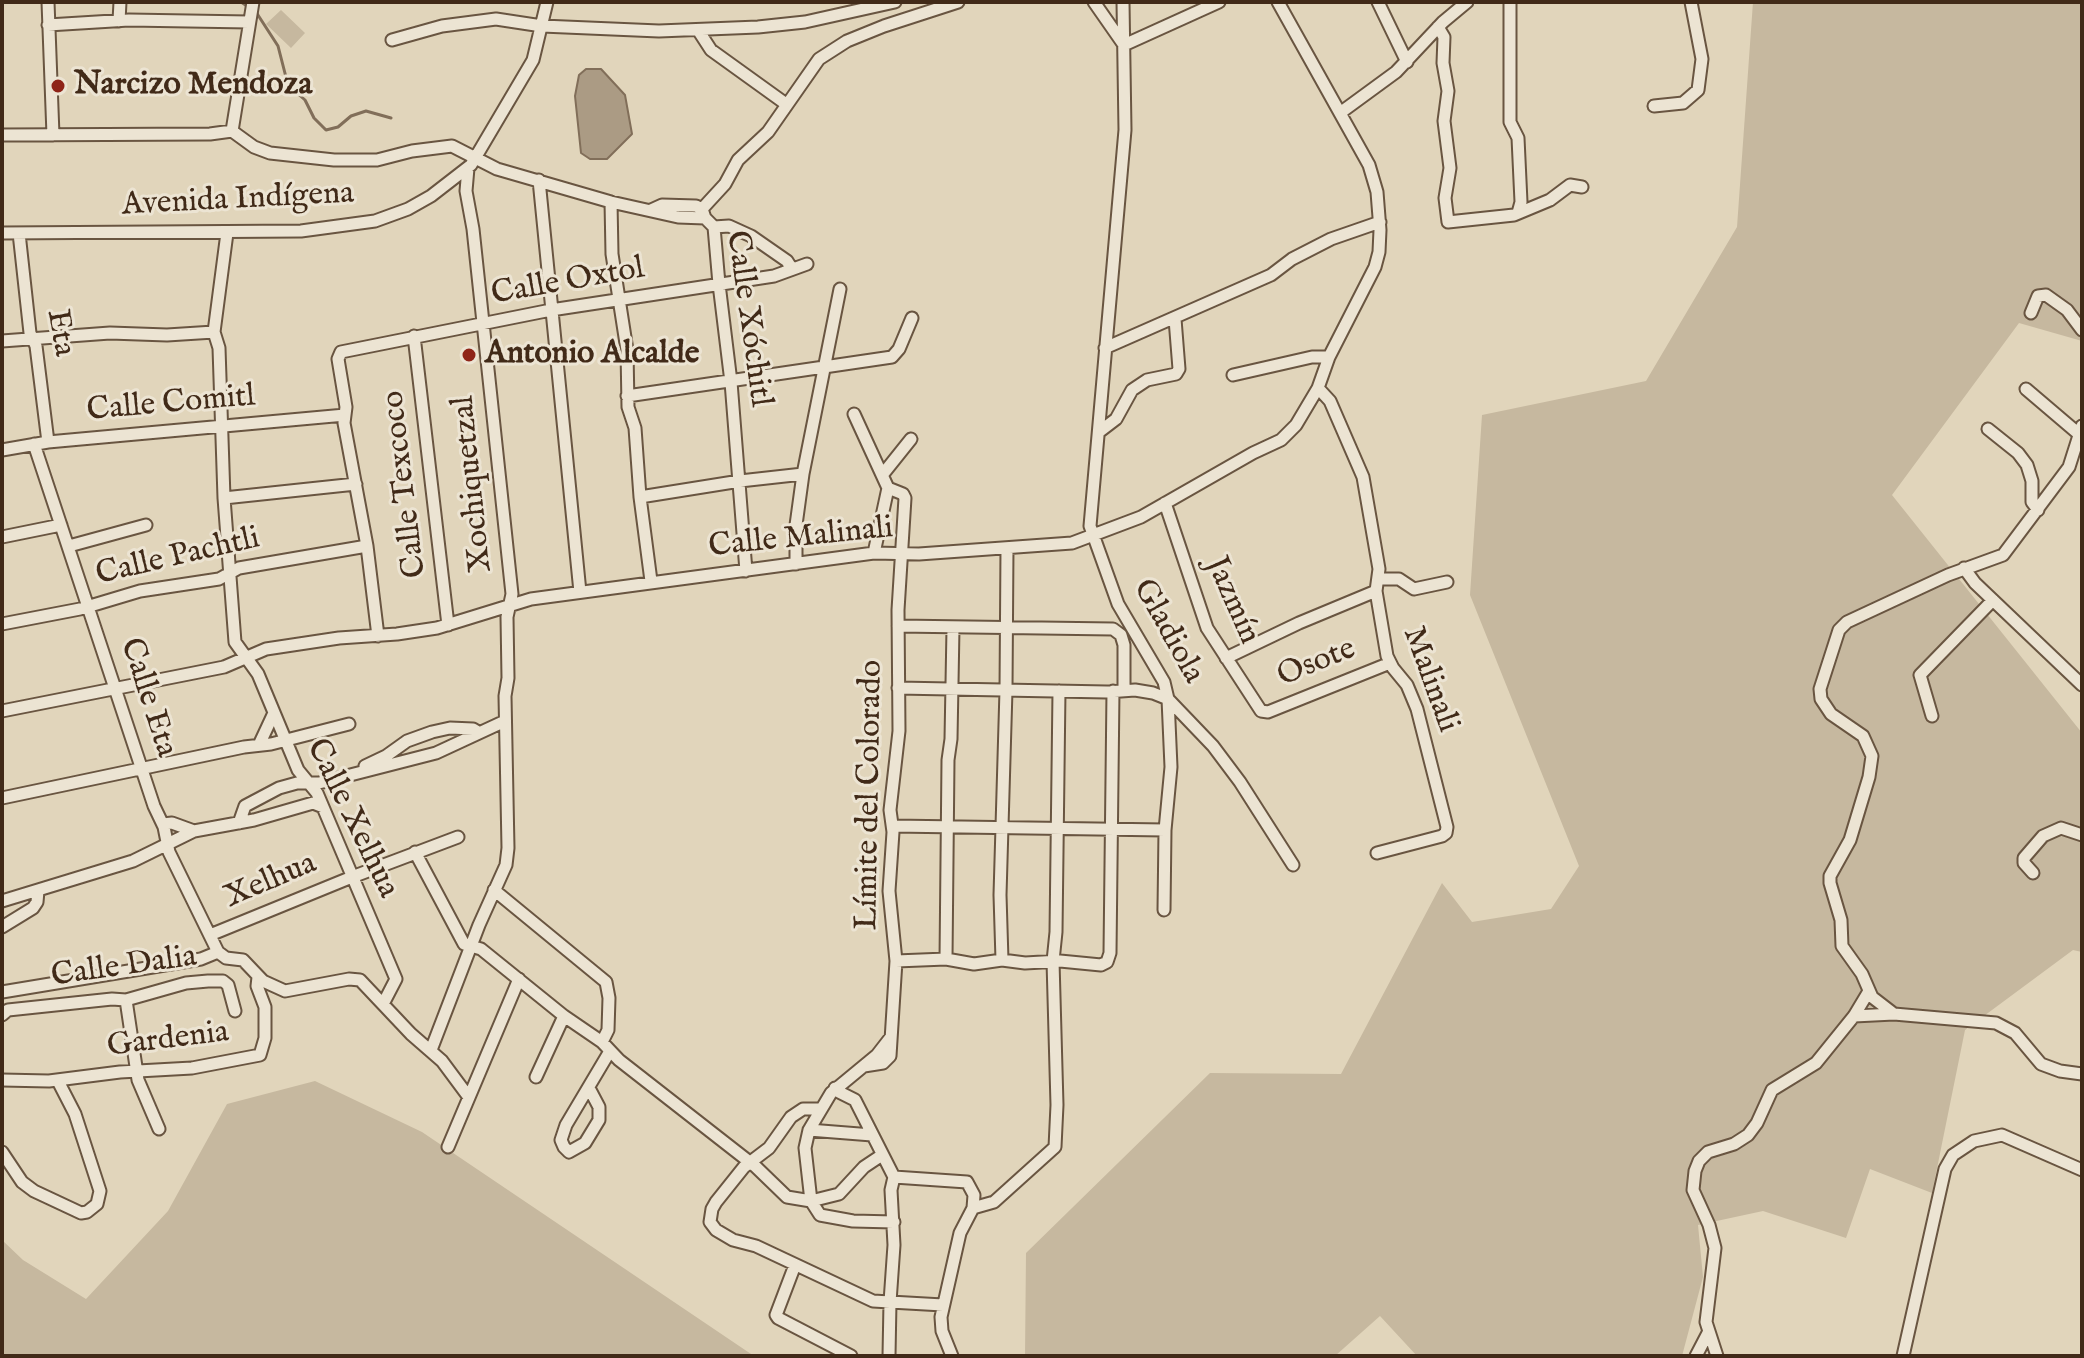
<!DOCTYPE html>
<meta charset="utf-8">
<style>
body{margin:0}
#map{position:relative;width:2084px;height:1358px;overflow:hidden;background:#e1d5bb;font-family:"IM FELL English",serif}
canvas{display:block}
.frame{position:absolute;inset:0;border:4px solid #412a18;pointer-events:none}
</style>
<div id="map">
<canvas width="2084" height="1358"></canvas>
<div class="frame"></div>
</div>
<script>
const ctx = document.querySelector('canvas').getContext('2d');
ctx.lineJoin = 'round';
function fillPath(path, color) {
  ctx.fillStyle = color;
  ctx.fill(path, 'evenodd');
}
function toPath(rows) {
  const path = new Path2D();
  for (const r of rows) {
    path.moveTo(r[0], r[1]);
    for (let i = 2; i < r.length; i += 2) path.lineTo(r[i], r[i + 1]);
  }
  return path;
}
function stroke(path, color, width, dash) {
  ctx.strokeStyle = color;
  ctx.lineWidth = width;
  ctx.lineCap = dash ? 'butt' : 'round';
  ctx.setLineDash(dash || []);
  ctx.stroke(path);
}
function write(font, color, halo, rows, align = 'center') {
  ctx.font = font + ' "IM FELL English",serif';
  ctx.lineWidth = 6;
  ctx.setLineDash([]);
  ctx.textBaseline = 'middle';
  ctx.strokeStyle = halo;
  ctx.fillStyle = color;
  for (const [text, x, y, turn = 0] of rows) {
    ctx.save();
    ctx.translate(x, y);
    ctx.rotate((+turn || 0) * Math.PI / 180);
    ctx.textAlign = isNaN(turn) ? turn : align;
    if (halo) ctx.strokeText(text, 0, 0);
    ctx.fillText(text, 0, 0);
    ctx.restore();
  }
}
const green = toPath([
 [1753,2,2082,2,2082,341,2019,323,1892,495,2082,733,2082,952,2073,950,1965,1030,1932,1193,1870,1169,1846,1238,1763,1211,1698,1225,1703,1277,1682,1356,1417,1356,1380,1316,1335,1356,1025,1356,1026,1253,1210,1073,1341,1074,1442,883,1472,922,1551,909,1579,866,1470,595,1482,415,1646,381,1737,227],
 [281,10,305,33,291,48,266,24],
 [315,1081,422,1132,754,1356,2,1356,2,1240,23,1260,86,1299,168,1211,227,1104]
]);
const water = toPath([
 [586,69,601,69,625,95,632,134,607,159,590,159,581,153,575,96,579,75,586,69]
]);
const stream = toPath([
 [241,2,250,8],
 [256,12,278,46,288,85,305,100,314,118,326,130,338,127,351,116,366,111,391,118]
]);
const minor = toPath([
 [48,2,53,135],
 [1094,2,1124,45,1219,2],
 [1123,2,1125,130,1090,526,1118,604,1164,682,1168,699,1213,746,1240,782,1293,865],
 [1378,2,1407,62],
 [1510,2,1510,122,1518,138,1521,202,1518,213],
 [119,21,120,2],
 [48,25,129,20,249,22],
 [1438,27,1444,37,1443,63,1448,91,1444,121,1450,168,1445,198,1448,222,1514,215,1550,200,1570,185,1582,187],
 [698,30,711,50,786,104],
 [392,40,442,26,496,19,542,26,659,31,758,27,805,22,895,2],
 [1654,106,1683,103,1698,90,1702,59,1691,2],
 [1340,113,1396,72,1443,22,1467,2],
 [232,131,253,2],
 [2,135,210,134,232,131,254,147,270,153,334,160,377,160,412,151,452,146,497,169,611,202,678,217,705,218],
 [539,180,580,592],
 [611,202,612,254,627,350,628,407,635,428,640,497,651,581],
 [702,209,725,184,738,160,768,132,819,59,847,41,884,26,958,2],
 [651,210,662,205,696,206,702,209,705,218,714,227,719,284,731,382,746,571],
 [714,227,729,226,751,236,787,261,792,269],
 [2,233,301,231,375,221,408,209,431,196,471,165,533,60,547,2],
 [19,233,30,333,36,346,48,442],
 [227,233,214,332,219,348,224,498,235,642,258,674,298,770,317,793,396,979,383,1004],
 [2031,313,2038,296,2046,295,2067,310,2082,330],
 [414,336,448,625],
 [2,341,110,333,167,335,214,332],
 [1105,348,1271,275,1292,259,1331,239,1380,222],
 [1233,375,1312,357,1329,357],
 [1318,388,1330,401,1363,477,1379,569,1376,591,1387,656,1393,668,1407,685,1417,709,1447,827,1446,833,1442,836,1377,853],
 [2026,389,2080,435],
 [627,396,892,357,899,349,912,318],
 [854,414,888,488,874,553],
 [1988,429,2018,453,2027,465,2032,481,2032,502,2038,510],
 [1099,432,1116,419,1132,390,1147,380,1176,374,1179,369,1175,319],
 [34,444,154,806,164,827,169,852,218,952,226,958,243,960,263,981,285,991,349,979,360,980,411,1034,442,1061,468,1096],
 [2,450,48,442,345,415],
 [883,474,911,439],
 [640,497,740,481,803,474],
 [224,498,356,484],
 [1165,503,1207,628,1261,711,1268,712,1390,663],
 [2,537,61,525],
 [69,546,146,525],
 [796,564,796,525,803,474,840,289],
 [1964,568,1975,583,2082,685],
 [1378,579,1399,579,1414,589,1447,582],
 [2,624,80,609,140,591,219,579,239,568,367,546],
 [898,626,1113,629,1121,635,1124,645,1124,690],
 [378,636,367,546,344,423,346,407,338,359,341,352,551,310,774,276,807,264],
 [1226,658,1299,623,1376,591],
 [898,688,1107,692,1135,690,1153,693,1168,699,1171,767,1165,830],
 [2,711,224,667,266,649,339,638,397,634,437,628,531,599,874,553,919,554,1072,543,1141,517,1253,453,1281,440,1296,425,1318,388,1329,357,1375,267,1379,252,1380,230,1377,192,1369,165,1278,2],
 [1932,716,1920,675,1993,600],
 [259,745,273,715],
 [365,766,386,756,407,741,432,732,450,728,473,729,478,732],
 [2,798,244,747,271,744,349,724],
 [239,823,245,806,279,788,297,783,319,783,436,753,505,721],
 [163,824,172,823,194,831],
 [893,826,1165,830,1164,910],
 [415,852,464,944,481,949,564,1016,602,1042,619,1060,756,1167,787,1197,811,1201,839,1194,864,1167,882,1155],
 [2033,873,2024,863,2024,858,2043,836,2061,828,2082,835],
 [494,890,606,982,609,998,608,1030,602,1042],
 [2,901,133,861,194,831,254,820,313,803,323,807],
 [2,927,33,908,37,902,38,891],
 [210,935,352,877,458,837],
 [946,959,948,760,951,739,953,628],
 [1002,960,1000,895,1006,690,1007,548],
 [896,961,946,959,974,964,1002,960,1025,963,1060,961,1101,965,1107,962,1110,953,1113,691],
 [2,992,201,959,218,952],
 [126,1000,138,1080,159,1129],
 [1894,1014,1872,997,1862,974,1842,946,1841,920,1830,883,1830,876,1850,840,1869,777,1872,756,1863,736,1831,714,1821,699,1820,689,1839,630,1847,622,1948,575,2003,555,2069,467,2082,426],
 [2,1015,8,1010,112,999,126,1000,186,983,208,981,223,981,228,985,235,1011],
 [1854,1016,1894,1014,1996,1023,2015,1033,2041,1064,2060,1071,2082,1074],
 [891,1037,877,1055,831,1093,809,1130,805,1148,811,1201,820,1215,853,1221,894,1222],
 [431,1050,479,925,506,865,508,848,505,696,508,678,507,617,512,594,473,229,466,191,468,168],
 [864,1066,883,1063,890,1056,896,961,889,891,893,832,890,810,899,731,898,610,905,498,903,494,888,488],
 [536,1077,564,1016],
 [2,1080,49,1081,120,1072,192,1068,260,1055,265,1038,265,1007,257,986,258,977],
 [589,1088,599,1107,599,1120,585,1143,569,1152,564,1147,561,1140,566,1125,610,1051],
 [835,1088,839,1092,855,1100,894,1177,891,1190,894,1245,890,1302,943,1305],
 [820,1109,803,1109,791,1117,769,1148,744,1167,716,1202,712,1209,710,1222,716,1230,733,1240,756,1246,873,1301,890,1302,889,1356],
 [809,1130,872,1135],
 [448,1147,519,979],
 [2,1152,22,1182,34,1191,81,1213,87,1212,97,1204,100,1191,75,1114,58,1081],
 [894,1177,967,1182,974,1195,973,1208,960,1233,941,1317,942,1331,952,1356],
 [973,1208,994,1202,1055,1147,1057,1105,1053,961,1056,932,1059,691],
 [795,1265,776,1315,778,1318,851,1356],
 [1696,1356,1708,1333],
 [1717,1356,1706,1322,1715,1248,1709,1225,1693,1190,1695,1171,1699,1161,1708,1152,1734,1144,1748,1135,1757,1123,1772,1090,1816,1063,1854,1016,1869,991],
 [1903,1356,1945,1169,1953,1155,1974,1141,2002,1135,2082,1170]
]);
const markers = [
 [58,86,8,"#8f2418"],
 [469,355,8,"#8f2418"]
];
const poiNames = [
 ["Narcizo Mendoza",74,86],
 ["Antonio Alcalde",485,355]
];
const streetNames = [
 ["Avenida Indígena",238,201,-3],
 ["Calle Oxtol",568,283,-10],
 ["Calle Xóchitl",747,319,82],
 ["Eta",59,333,80],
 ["Calle Comitl",171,405,-5],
 ["Calle Texcoco",406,484,-97],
 ["Xochiquetzal",474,484,-96],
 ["Calle Malinali",801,539,-6],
 ["Calle Pachtli",178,558,-13],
 ["Jazmín",1231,601,66],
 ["Gladiola",1167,632,61],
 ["Osote",1317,664,-22],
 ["Malinali",1429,680,70],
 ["Calle Eta",147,698,72],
 ["Límite del Colorado",871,795,-89],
 ["Calle Xelhua",351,819,64],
 ["Xelhua",271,882,-23],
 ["Calle Dalia",124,968,-8],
 ["Gardenia",168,1041,-7]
];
fillPath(green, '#c6b89f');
fillPath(water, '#ab9b84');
stroke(water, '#816e59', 2);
stroke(stream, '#816e59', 3);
stroke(minor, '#695541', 15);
stroke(minor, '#ece4d3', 11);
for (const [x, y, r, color] of markers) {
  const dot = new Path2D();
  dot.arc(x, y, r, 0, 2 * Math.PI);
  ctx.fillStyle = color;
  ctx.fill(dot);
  stroke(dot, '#ece4d3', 3);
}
write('bold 32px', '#412a18', '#ece4d3', poiNames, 'left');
write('32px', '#412a18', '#ece4d3', streetNames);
</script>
